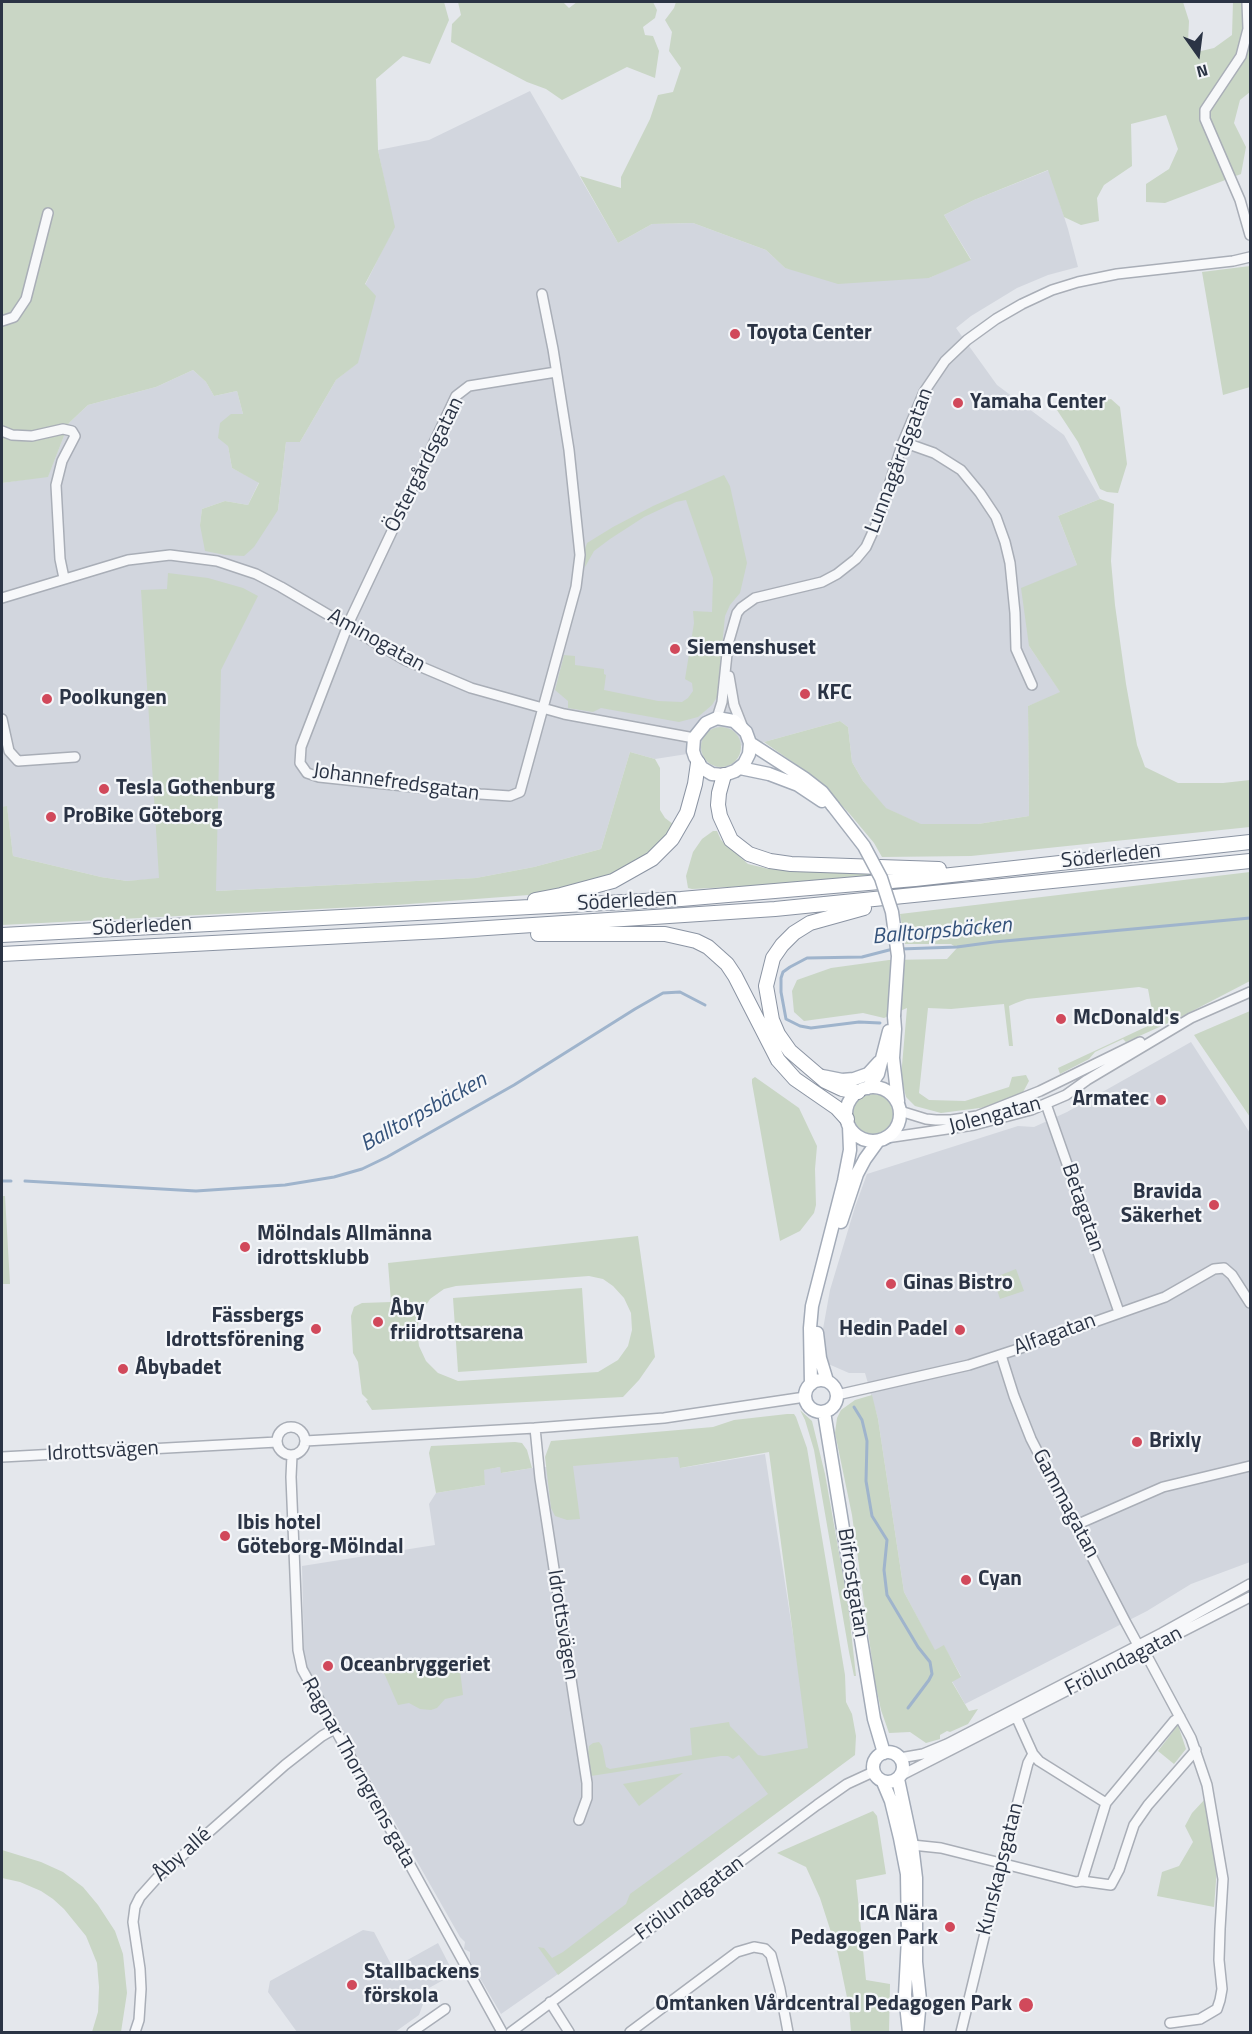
<!DOCTYPE html>
<meta charset="utf-8">
<style>
body{margin:0}
#map{position:relative;width:1252px;height:2034px;overflow:hidden;background:#e4e7ec;font-family:"Titillium Web",sans-serif}
canvas{display:block}
.frame{position:absolute;inset:0;border:3px solid #2b3445;pointer-events:none}
.north{position:absolute;left:1168px;top:24px;width:60px;height:60px;-webkit-text-stroke:4px #f4f6f9;paint-order:stroke;rotate:166deg;font-size:16px;font-weight:700;line-height:24px;text-align:center;color:#2b3445}
.north::after{content:'';display:block;margin:auto;width:21px;height:27px;background:#2b3445;clip-path:polygon(50% 0,100% 100%,50% 72%,0 100%)}
</style>
<div id="map">
<canvas width="1252" height="2034"></canvas>
<div class="frame"></div>
<div class="north">N</div>
</div>
<script>
const ctx = document.querySelector('canvas').getContext('2d');
ctx.lineJoin = 'round';
function fillPath(path, color) {
  ctx.fillStyle = color;
  ctx.fill(path, 'evenodd');
}
function toPath(rows) {
  const path = new Path2D();
  for (const r of rows) {
    if (r.length === 3) {
      path.moveTo(r[0] + r[2], r[1]);
      path.arc(r[0], r[1], r[2], 0, 2 * Math.PI);
      continue;
    }
    path.moveTo(r[0], r[1]);
    for (let i = 2; i < r.length; i += 2) path.lineTo(r[i], r[i + 1]);
  }
  return path;
}
function stroke(path, color, width, dash) {
  ctx.strokeStyle = color;
  ctx.lineWidth = width;
  ctx.lineCap = dash ? 'butt' : 'round';
  ctx.setLineDash(dash || []);
  ctx.stroke(path);
}
function write(font, color, halo, rows, align = 'center') {
  ctx.font = font + ' "Titillium Web",sans-serif';
  ctx.lineWidth = 4.5;
  ctx.setLineDash([]);
  ctx.textBaseline = 'middle';
  ctx.strokeStyle = halo;
  ctx.fillStyle = color;
  for (const [text, x, y, turn = 0] of rows) {
    ctx.save();
    ctx.translate(x, y);
    ctx.rotate((+turn || 0) * Math.PI / 180);
    ctx.textAlign = isNaN(turn) ? turn : align;
    if (halo) ctx.strokeText(text, 0, 0);
    ctx.fillText(text, 0, 0);
    ctx.restore();
  }
}
const built = toPath([
 [530,91,618,243,652,224,693,223,766,250,785,268,906,278,929,278,971,259,944,215,974,200,1049,170,1068,229,1078,267,1048,275,1017,288,971,316,956,328,997,385,1064,435,1100,499,1058,516,1077,565,1029,646,1061,693,1028,706,1029,816,978,824,920,824,885,808,863,781,852,762,848,727,840,721,764,742,655,759,630,752,601,849,534,867,476,878,215,891,159,879,127,881,101,877,13,856,7,807,2,807,2,483,48,476,69,423,88,405,156,387,193,370,206,382,214,396,237,391,243,414,228,446,232,468,259,482,248,505,225,501,202,509,200,525,278,510,286,442,300,442,336,380,358,362,365,285,394,227,378,150,429,140],
 [1191,1042,1250,1133,1250,1562,1191,1584,1147,1611,965,1704,952,1681,961,1676,944,1646,935,1651,904,1592,878,1419,865,1373,849,1373,826,1363,821,1340,830,1290,855,1207,867,1174,1018,1126,1034,1127,1067,1112],
 [765,1454,799,1673,830,1768,554,1977,501,2014,470,1961,470,1952,464,1949,465,1942,460,1937,332,1712,309,1677,304,1652,302,1566,435,1545,429,1504,436,1493,485,1485,483,1470,500,1467,502,1473,532,1468,678,1457,681,1468],
 [363,1930,374,1932,393,1968,438,1943,454,1974,429,1988,419,2015,395,2032,297,2032,268,1992,270,1981]
]);
const green = toPath([
 [2,2,444,2,449,20,430,64,403,56,376,79,378,150,395,227,365,284,376,296,358,363,336,380,300,442,286,442,278,510,254,547,244,556,225,555,205,551,200,525,202,509,225,501,248,505,259,483,232,468,228,446,218,438,220,423,231,414,243,414,237,391,214,396,206,382,193,370,156,387,88,405,69,423,48,477,2,483],
 [458,2,563,2,569,8,577,2,653,2,657,10,655,18,643,27,645,35,653,36,659,51,655,78,627,67,562,100,546,89,527,82,451,42,452,24,461,15],
 [676,2,1183,2,1189,21,1188,42,1201,51,1214,48,1232,35,1233,2,1250,2,1250,92,1240,100,1234,123,1246,147,1241,174,1165,203,1146,202,1146,184,1169,169,1178,149,1166,115,1131,124,1132,166,1104,185,1097,198,1099,221,1081,225,1064,217,1048,170,974,200,944,215,971,260,929,278,838,284,785,268,766,250,693,223,652,224,618,243,580,176,621,188,621,177,650,119,658,95,673,92,681,68,669,51,672,32,665,20,674,8],
 [1250,266,1250,387,1223,395,1202,272],
 [1111,399,1120,407,1127,464,1118,493,1107,492,1100,489,1078,442,1057,410],
 [724,475,730,486,747,563,740,593,730,605,725,616,717,697,712,705,698,717,679,722,601,708,593,712,568,708,568,701,555,690,564,655,575,656,575,665,604,669,604,674,606,675,604,690,658,701,682,702,688,698,693,691,692,683,685,679,694,623,693,611,712,612,713,578,686,500,676,502,644,517,610,539,594,551,585,567,583,555,587,543,613,527,653,506],
 [1100,499,1114,504,1111,561,1115,605,1126,684,1137,745,1145,767,1178,783,1223,783,1250,780,1250,827,971,856,882,857,874,843,849,813,825,789,808,773,764,742,840,721,848,727,852,762,863,781,886,808,921,824,978,824,1029,816,1028,706,1060,692,1029,646,1021,588,1077,565,1058,516],
 [168,573,208,578,243,588,258,596,221,670,216,891,476,878,534,867,601,849,630,752,655,759,660,768,660,810,665,818,673,824,661,842,626,869,605,877,542,894,396,905,2,925,2,807,7,806,13,856,101,877,127,881,159,878,141,590,167,589],
 [721,747,20],
 [713,831,717,831,721,840,748,864,769,869,870,871,872,875,750,886,692,889,688,888,686,876,693,852,702,839],
 [1250,872,1250,981,1175,1020,1126,1042,1123,1039,1095,1052,1089,1059,1060,1074,1058,1068,1150,1025,1152,1011,1148,989,1139,987,1027,999,1016,1003,1009,1006,1013,1046,1009,1046,1004,1004,951,1009,928,1008,919,1093,929,1100,965,1101,1009,1087,1012,1077,1026,1075,1029,1081,1021,1096,995,1106,941,1113,915,1106,906,1097,901,1077,907,1008,884,1018,863,1013,804,1021,794,1012,792,991,797,980,831,968,889,960,947,959,957,948,951,944,905,944,900,914],
 [1250,1011,1250,1117,1194,1035],
 [755,1077,799,1108,817,1146,815,1169,816,1205,814,1213,800,1231,780,1241,752,1083,752,1079],
 [873,1114,20],
 [2,1196,5,1196,10,1284,2,1284],
 [638,1236,655,1357,639,1380,623,1397,372,1410,366,1401,368,1400,362,1394,358,1362,353,1353,351,1316,354,1307,362,1303,391,1302,388,1263],
 [589,1276,603,1279,613,1286,624,1298,631,1313,632,1330,628,1346,618,1360,598,1372,458,1381,438,1373,426,1361,419,1346,417,1329,421,1313,430,1299,444,1289,456,1286],
 [1016,1269,1024,1291,1000,1299,993,1278],
 [582,1288,587,1363,458,1372,453,1298],
 [872,1395,878,1419,904,1592,935,1650,944,1645,961,1677,952,1682,969,1711,978,1709,968,1724,950,1732,947,1731,940,1735,940,1739,926,1743,910,1732,889,1733,881,1710,875,1682,852,1515,835,1433,837,1418,841,1410,855,1400],
 [800,1410,812,1421,825,1474,848,1604,856,1676,854,1676,849,1652,814,1450,805,1420],
 [787,1414,794,1414,796,1417,807,1448,845,1675,846,1702,852,1714,856,1736,855,1755,558,1975,538,1947,544,1948,552,1958,563,1952,626,1904,630,1894,768,1794,739,1755,733,1759,728,1756,721,1756,591,1776,588,1752,589,1746,593,1743,599,1742,602,1746,606,1767,610,1769,692,1755,690,1728,729,1722,730,1726,758,1755,764,1756,808,1748,769,1452,680,1468,678,1457,573,1466,580,1519,567,1520,555,1516,551,1508,545,1457,551,1441,713,1427,734,1420],
 [515,1442,522,1443,527,1450,532,1468,501,1473,500,1467,484,1470,485,1485,436,1493,429,1453,431,1446],
 [459,1662,463,1695,445,1699,437,1708,431,1710,420,1709,409,1703,398,1705,384,1673],
 [1178,1725,1186,1749,1174,1764,1158,1751],
 [683,1773,639,1806,623,1784],
 [1206,1798,1217,1868,1214,1907,1157,1896,1162,1872,1179,1866,1193,1842,1185,1826,1192,1813],
 [873,1811,877,1816,886,1874,856,1880,866,1980,890,1984,889,2032,851,2032,849,2007,838,1954,820,1898,806,1867,777,1853],
 [2,1850,41,1862,63,1872,83,1887,98,1905,115,1931,123,1954,127,1993,121,2032,92,2032,98,2012,99,1987,97,1963,86,1936,64,1909,53,1899,41,1891,20,1882,2,1878]
]);
const stream = toPath([
 [900,949,957,947,994,942,1250,918],
 [880,1023,859,1022,811,1028,800,1026,786,1019,781,992,781,978,783,972,790,967,807,958,862,957,893,949],
 [2,1181,11,1181],
 [25,1181,196,1191,285,1185,334,1177,362,1169,387,1157,514,1085,635,1009,663,993,680,992,705,1005],
 [854,1407,862,1420,867,1441,866,1481,872,1516,887,1540,884,1570,887,1595,918,1647,930,1662,932,1674,929,1680,908,1708]
]);
const minor = toPath([
 [1247,2,1248,29,1241,56,1205,110,1205,119,1240,200,1250,235],
 [542,294,553,349,569,450,580,555,576,587,520,792,510,796,480,794,319,777,307,773,300,763,301,747,350,620,456,396,469,386,556,372],
 [2,321,14,317,26,299,48,213],
 [2,431,12,435,32,436,63,429,72,431,75,436,62,461,56,485,60,559,64,578],
 [903,442,934,453,961,470,980,493,996,517,1005,542,1010,563,1015,613,1016,649,1032,685],
 [2,598,128,560,170,555,217,561,256,574,281,587,405,660,471,688,564,714,694,738],
 [729,676,734,705,743,728],
 [717,718,722,702,728,644,737,613,741,608,755,598,822,582,837,574,856,559,866,547,876,525,903,442,924,392,945,361,967,340,996,319,1022,304,1052,290,1078,282,1117,274,1233,261,1250,257],
 [2,719,9,751,18,761,75,757],
 [1046,1104,1119,1312],
 [900,1111,926,1119,936,1120,951,1120,977,1116,1040,1091,1140,1042],
 [886,1138,974,1125,1031,1110,1066,1095,1087,1080,1191,1018,1250,992],
 [1001,1355,1014,1396,1031,1439,1125,1621,1138,1645,1147,1656,1191,1738,1207,1785,1223,1879,1220,1929,1219,1960,1222,1989,1220,2000,1217,2009,1200,2019,1170,2023],
 [837,1395,969,1365,1018,1349,1165,1297,1214,1269,1224,1268,1232,1275,1250,1303],
 [291,1441,14],
 [535,1428,540,1478,587,1783,587,1798,579,1820],
 [305,1441,535,1428,664,1418,805,1397],
 [292,1455,291,1477,297,1623,298,1650,302,1669,502,2032],
 [2,1457,277,1442],
 [1076,1525,1163,1487,1250,1466],
 [1014,1712,1033,1754,1039,1761,1106,1803],
 [900,1758,923,1754,947,1744,1162,1633,1250,1584],
 [900,1776,1250,1597],
 [912,1845,941,1848,1076,1882,1082,1881,1111,1885,1119,1870,1134,1825,1148,1805,1196,1750],
 [1082,1881,1106,1803,1174,1721,1180,1717],
 [550,2002,569,2032],
 [135,2032,139,2020,141,1989,140,1969,133,1922,135,1907,140,1897,157,1878,285,1765,322,1736,334,1729],
 [412,2032,445,2009],
 [511,2032,817,1805,847,1784,873,1772],
 [630,2032,737,1952,754,1947,765,1949,771,1955,780,1989,788,2032],
 [961,2032,1002,1863,1028,1763,1033,1754]
]);
const major = toPath([
 [750,743,749,754,744,764,735,771,724,775,712,774,702,768,695,757,693,751,694,738,706,723,717,718,734,721,746,732,750,743,804,778,822,792,833,806],
 [740,768,769,774,798,785,822,801],
 [894,1016,895,1029,893,1058,898,1101],
 [822,1076,842,1080,854,1079,868,1074,879,1062],
 [873,1114,27],
 [868,1088,878,1074,889,1031],
 [841,1222,857,1174,865,1159,878,1141],
 [817,1333,820,1358,827,1381],
 [821,1396,16],
 [811,1384,810,1328,812,1306,844,1181,850,1150,849,1126],
 [824,1412,874,1719,884,1753],
 [888,1767,15],
 [898,1779,912,1845,916,1878,916,1962,920,2000,917,2032],
 [883,1782,891,1801,900,1838,907,1874,908,1938,905,1995,909,2032]
]);
const highway = toPath([
 [724,775,719,793,718,805,720,816,731,840,749,854,770,861,791,864,939,869],
 [535,900,561,895,613,881,652,859,672,839,687,813,695,784,698,763],
 [538,934,665,934,696,941,708,947,727,964,735,976,778,1060,795,1079,837,1108,847,1119],
 [2,935,681,899,915,879,1250,842],
 [2,954,442,931,775,909,1250,861],
 [858,1092,842,1089,825,1081,790,1051,778,1034,772,1020,766,986,773,958,782,945,794,933,810,923,864,908]
]);
const majorBridge = toPath([
 [833,806,864,846,881,878,892,912,898,956,894,1016]
]);
const markers = [
 [735,334,6,"#d1495b"],
 [958,403,6,"#d1495b"],
 [675,649,6,"#d1495b"],
 [805,694,6,"#d1495b"],
 [47,699,6,"#d1495b"],
 [104,789,6,"#d1495b"],
 [51,817,6,"#d1495b"],
 [1061,1019,6,"#d1495b"],
 [1161,1100,6,"#d1495b"],
 [1214,1205,6,"#d1495b"],
 [245,1247,6,"#d1495b"],
 [891,1284,6,"#d1495b"],
 [378,1322,6,"#d1495b"],
 [316,1329,6,"#d1495b"],
 [960,1330,6,"#d1495b"],
 [123,1369,6,"#d1495b"],
 [1137,1442,6,"#d1495b"],
 [225,1536,6,"#d1495b"],
 [966,1580,6,"#d1495b"],
 [328,1666,6,"#d1495b"],
 [950,1927,6,"#d1495b"],
 [352,1985,6,"#d1495b"],
 [1026,2005,8,"#d1495b"]
];
const poiNames = [
 ["Toyota Center",747,334],
 ["Yamaha Center",970,403],
 ["Siemenshuset",687,649],
 ["KFC",817,694],
 ["Poolkungen",59,699],
 ["Tesla Gothenburg",116,789],
 ["ProBike Göteborg",63,817],
 ["McDonald's",1073,1019],
 ["Armatec",1149,1100,"right"],
 ["Bravida",1202,1193,"right"],
 ["Säkerhet",1202,1217,"right"],
 ["Mölndals Allmänna",257,1235],
 ["idrottsklubb",257,1259],
 ["Ginas Bistro",903,1284],
 ["Åby",390,1310],
 ["friidrottsarena",390,1334],
 ["Fässbergs",304,1317,"right"],
 ["Idrottsförening",304,1341,"right"],
 ["Hedin Padel",948,1330,"right"],
 ["Åbybadet",135,1369],
 ["Brixly",1149,1442],
 ["Ibis hotel",237,1524],
 ["Göteborg-Mölndal",237,1548],
 ["Cyan",978,1580],
 ["Oceanbryggeriet",340,1666],
 ["ICA Nära",938,1915,"right"],
 ["Pedagogen Park",938,1939,"right"],
 ["Stallbackens",364,1973],
 ["förskola",364,1997],
 ["Omtanken Vårdcentral Pedagogen Park",1012,2005,"right"]
];
const streetNames = [
 ["Lunnagårdsgatan",900,461,-69],
 ["Östergårdsgatan",425,465,-63],
 ["Aminogatan",376,641,29],
 ["Johannefredsgatan",396,783,8],
 ["Söderleden",1111,857,-6],
 ["Söderleden",627,902,-3],
 ["Söderleden",142,927,-3],
 ["Jolengatan",995,1116,-15],
 ["Betagatan",1082,1208,71],
 ["Alfagatan",1055,1335,-20],
 ["Idrottsvägen",103,1452,-3],
 ["Gammagatan",1065,1504,62],
 ["Bifrostgatan",852,1583,81],
 ["Idrottsvägen",562,1625,81],
 ["Frölundagatan",1124,1662,-27],
 ["Ragnar Thorngrens gata",358,1773,61],
 ["Åby allé",183,1855,-42],
 ["Kunskapsgatan",1001,1869,-76],
 ["Frölundagatan",690,1899,-36]
];
const waterNames = [
 ["Balltorpsbäcken",942,932,-5],
 ["Balltorpsbäcken",424,1113,-29]
];
fillPath(built, '#d2d6de');
fillPath(green, '#c9d6c5');
stroke(stream, '#9fb4cc', 3);
stroke(minor, '#a9aeb7', 12);
stroke(major, '#a3abb8', 15);
stroke(highway, '#8b94a3', 16);
stroke(minor, '#f7f8fa', 9);
stroke(major, '#fff', 12);
stroke(highway, '#fff', 14);
stroke(majorBridge, '#a3abb8', 15, []);
stroke(majorBridge, '#fff', 12);
for (const [x, y, r, color] of markers) {
  const dot = new Path2D();
  dot.arc(x, y, r, 0, 2 * Math.PI);
  ctx.fillStyle = color;
  ctx.fill(dot);
  stroke(dot, '#f4f6f9', 2);
}
write('bold 21px', '#2b3445', '#f4f6f9', poiNames, 'left');
write('21px', '#2b3445', '#f4f6f9', streetNames);
write('italic 22px', '#34527a', '#f4f6f9', waterNames);
</script>
